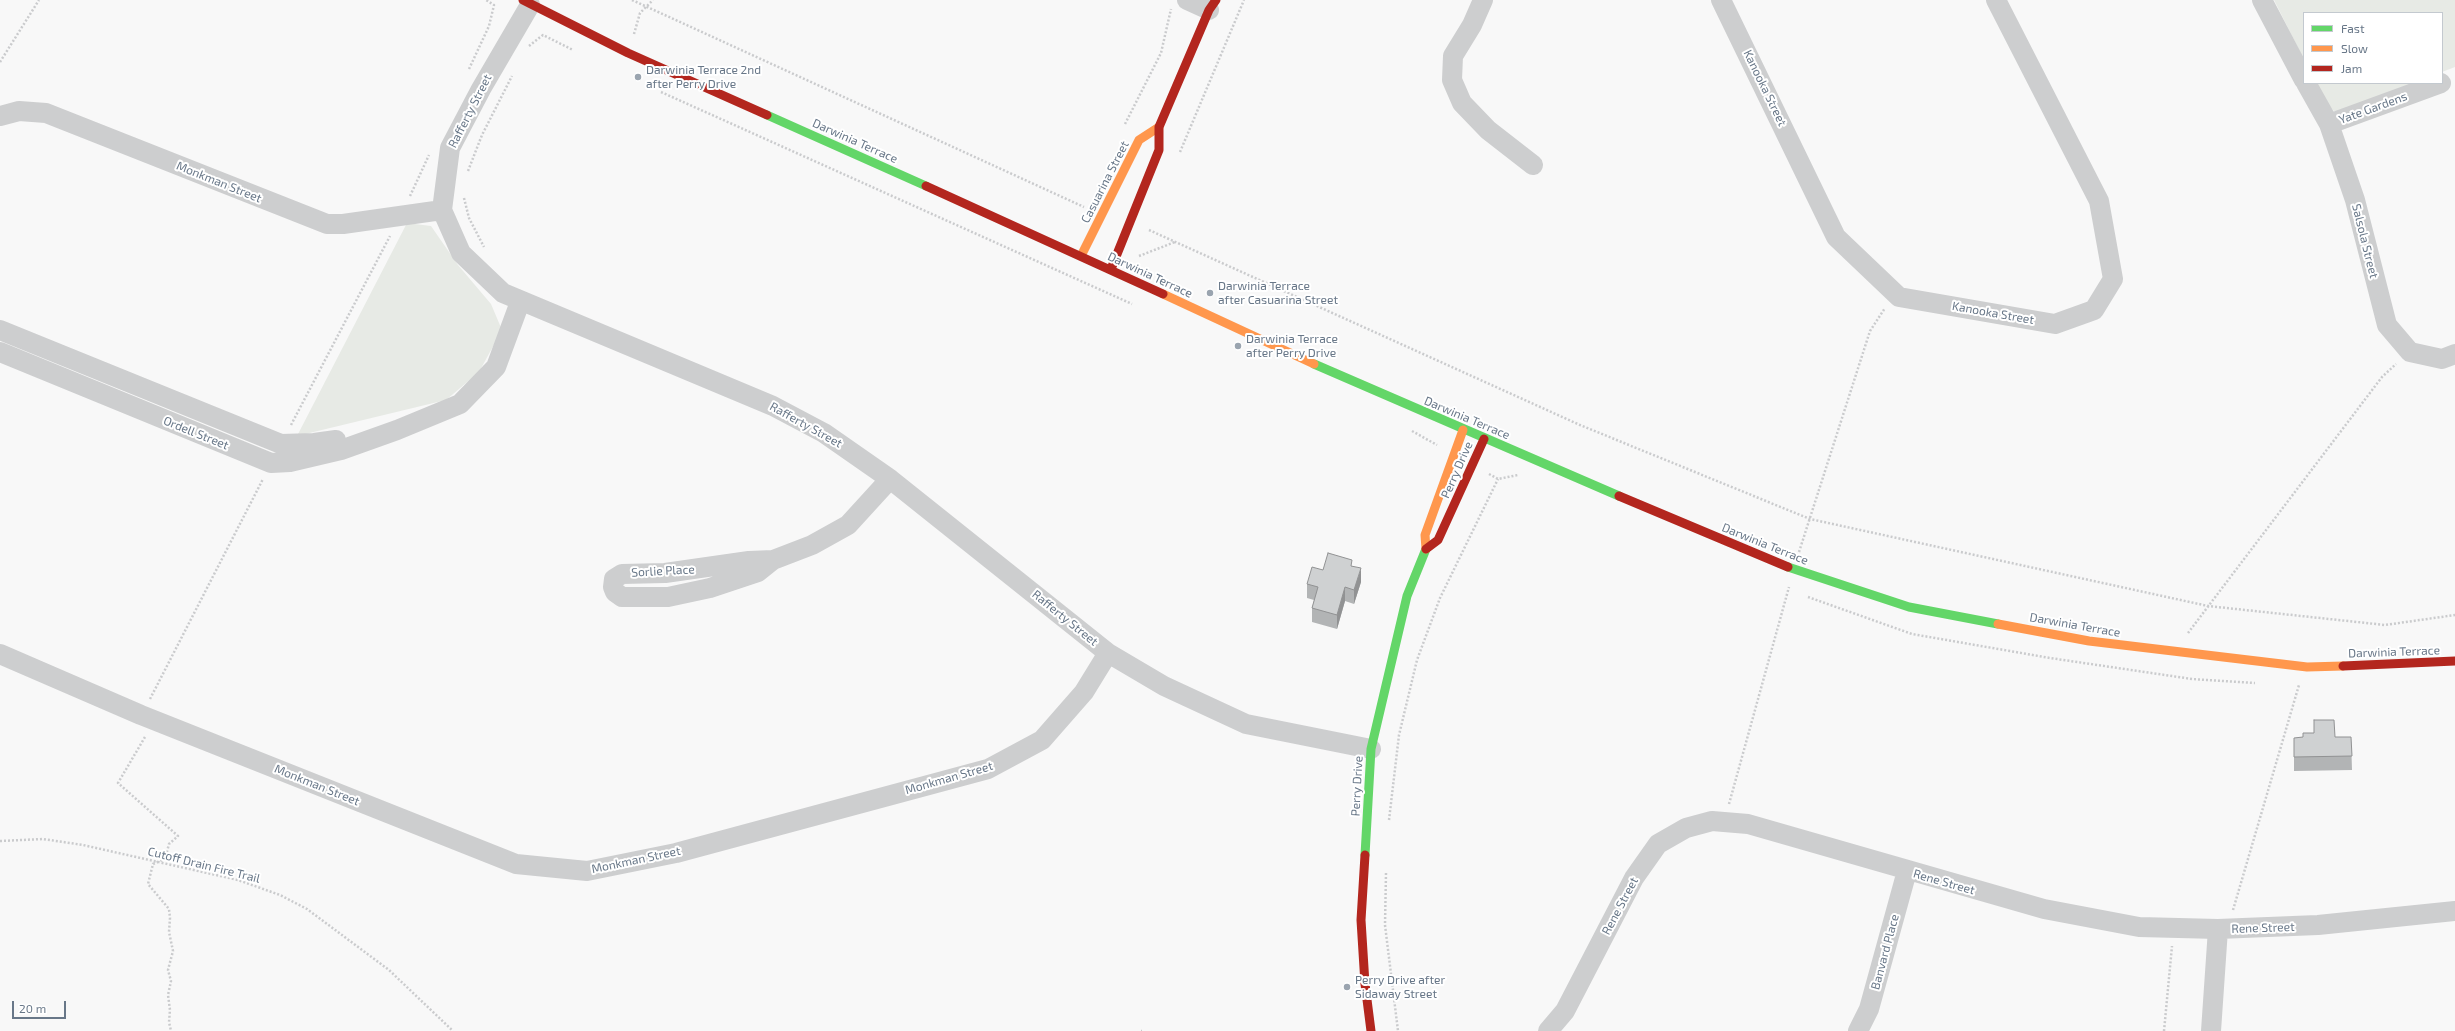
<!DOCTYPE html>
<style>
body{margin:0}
#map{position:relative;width:2455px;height:1031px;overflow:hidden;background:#f8f8f8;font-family:"Exo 2",sans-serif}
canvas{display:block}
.legend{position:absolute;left:2303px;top:12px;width:140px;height:72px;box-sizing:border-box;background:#fff;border:1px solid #c3c9cf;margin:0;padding:5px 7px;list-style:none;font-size:12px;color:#687788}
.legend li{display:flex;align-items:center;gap:8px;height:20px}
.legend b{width:20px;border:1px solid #c3c9cf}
.scale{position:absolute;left:12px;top:1001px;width:54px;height:18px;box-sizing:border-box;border:2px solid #687788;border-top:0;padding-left:5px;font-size:12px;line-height:14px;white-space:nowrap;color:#687788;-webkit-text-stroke:3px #fff;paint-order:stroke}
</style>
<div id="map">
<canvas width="2455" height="1031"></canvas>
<ul class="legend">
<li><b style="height:5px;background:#63d668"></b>Fast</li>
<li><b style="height:5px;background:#ff974d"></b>Slow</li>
<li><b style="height:5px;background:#b3261e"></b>Jam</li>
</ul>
<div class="scale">20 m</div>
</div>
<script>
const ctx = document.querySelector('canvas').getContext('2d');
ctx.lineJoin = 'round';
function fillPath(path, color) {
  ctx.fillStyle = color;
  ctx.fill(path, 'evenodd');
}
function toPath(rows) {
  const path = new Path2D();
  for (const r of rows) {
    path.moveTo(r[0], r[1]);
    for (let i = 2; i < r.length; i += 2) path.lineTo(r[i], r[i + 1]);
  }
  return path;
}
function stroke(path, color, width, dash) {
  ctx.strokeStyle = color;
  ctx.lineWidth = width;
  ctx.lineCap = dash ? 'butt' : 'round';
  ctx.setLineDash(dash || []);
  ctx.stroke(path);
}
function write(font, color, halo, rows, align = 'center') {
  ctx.font = font + ' "Exo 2",sans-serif';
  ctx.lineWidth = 4;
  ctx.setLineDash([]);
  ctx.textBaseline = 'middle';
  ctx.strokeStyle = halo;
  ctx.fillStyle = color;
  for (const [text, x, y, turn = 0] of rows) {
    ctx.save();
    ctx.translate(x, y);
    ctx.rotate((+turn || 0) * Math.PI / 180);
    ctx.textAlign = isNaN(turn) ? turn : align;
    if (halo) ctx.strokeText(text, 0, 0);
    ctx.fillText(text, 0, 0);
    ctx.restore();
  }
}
const green = toPath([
 [2274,0,2455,0,2455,67,2442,72,2442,13,2304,13,2304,60],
 [2316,83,2415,83,2343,111,2334,111,2327,105],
 [407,223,431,226,458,265,491,304,502,330,479,372,446,400,297,436]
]);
const path = toPath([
 [632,0,1084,207],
 [634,34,640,13,653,0],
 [529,46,543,35,573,50],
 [0,62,39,0],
 [469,69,489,26,494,5,486,0],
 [661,92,1132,304],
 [1125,124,1161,53,1171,9],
 [1180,152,1244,0],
 [468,171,482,135,512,76],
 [410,196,429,155],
 [464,198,469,218,484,247],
 [1149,230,1580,425,1810,519,2208,606,2385,625,2455,615],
 [1139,256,1175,242],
 [291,425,390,236],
 [1412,431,1437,445],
 [1489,474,1498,479,1518,475],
 [1799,552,1870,331,1885,308],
 [1808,597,1912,634,2050,658,2192,679,2255,683],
 [2188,633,2382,377,2396,364],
 [150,699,263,479],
 [145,737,118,783,178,836,169,844,165,859,153,864,148,884,169,909,170,918,169,932,173,951,168,970,171,981,168,995,170,1010,169,1022,171,1031],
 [1729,804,1789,587],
 [1389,820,1399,735,1417,660,1440,598,1498,479],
 [0,841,43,839,83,845,238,880,280,895,307,909,389,970,453,1031],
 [1386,873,1385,925,1398,1031],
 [2233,910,2299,685],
 [1141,1031,1142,1031],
 [2164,1031,2172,946]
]);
const street = toPath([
 [1187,0,1209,10],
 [1483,0,1472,25,1453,56,1452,80,1462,103,1488,130,1533,165],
 [1721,0,1836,237,1899,297,2055,324,2094,310,2113,279,2099,201,1996,0],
 [2262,0,2304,80],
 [530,5,481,89,450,148,442,210,461,253,503,293,773,406,824,433,890,479,1108,653,1164,686,1246,724,1371,749],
 [2306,83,2329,124,2355,200,2387,325,2410,352,2442,359,2455,354],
 [0,116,19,111,46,113,327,224,343,224,442,210],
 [2329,124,2441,83],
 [0,330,281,444,314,443,336,440],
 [0,352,271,463,290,462,341,450,397,430,460,404,496,367,520,302],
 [773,560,749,561,665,573,622,574,614,579,613,587,615,592,622,597,668,597,710,588,758,572,773,560,812,545,848,525,890,479],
 [0,654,141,715,516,864,587,871,676,853,988,769,1042,740,1084,692,1108,653],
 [1548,1031,1565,1011,1634,878,1658,844,1686,828,1712,821,1748,824,2044,909,2139,927,2218,929,2318,925,2455,911],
 [1858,1031,1869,1009,1907,871],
 [2211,1031,2218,929]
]);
const fast = toPath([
 [767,115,926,186],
 [1314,364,1619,496],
 [1788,567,1909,607,1998,624],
 [1365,855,1371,749,1407,596,1426,549]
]);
const slow = toPath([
 [1081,256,1139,140,1159,127],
 [1163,294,1314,364],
 [1426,549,1425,535,1463,430],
 [1998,624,2089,641,2307,667,2343,666]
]);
const jam = toPath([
 [523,0,628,53,767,115],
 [926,186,1163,294],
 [1111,269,1159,150,1159,127,1209,10,1216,0],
 [1619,496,1788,567],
 [1426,549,1438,540,1484,439],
 [2343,666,2455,661],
 [1365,855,1361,920,1365,984,1371,1031]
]);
const wall = toPath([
 [1352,566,1361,582,1354,604,1345,601,1337,629,1312,622,1312,608,1314,600,1307,598,1307,584],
 [2314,720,2335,737,2351,737,2352,770,2294,771,2294,738,2303,737,2314,733]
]);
const shadedWall = toPath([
 [1361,568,1361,582,1354,604,1354,590],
 [1345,587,1345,601,1337,629,1337,615]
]);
const building = toPath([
 [1328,553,1352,560,1351,566,1361,568,1354,590,1345,587,1337,615,1312,608,1318,587,1307,584,1312,567,1323,570,1328,553],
 [2314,720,2334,720,2335,737,2351,737,2352,756,2294,757,2294,738,2303,737,2303,733,2314,733,2314,720]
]);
const markers = [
 [638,77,4,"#9aa4af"],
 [1210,293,4,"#9aa4af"],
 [1238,346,4,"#9aa4af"],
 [1347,987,4,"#9aa4af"]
];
const poiNames = [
 ["Darwinia Terrace 2nd",646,70],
 ["after Perry Drive",646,84],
 ["Darwinia Terrace",1218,286],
 ["after Casuarina Street",1218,300],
 ["Darwinia Terrace",1246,339],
 ["after Perry Drive",1246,353],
 ["Perry Drive after",1355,980],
 ["Sidaway Street",1355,994]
];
const streetNames = [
 ["Kanooka Street",1765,88,64],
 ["Yate Gardens",2373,108,-20],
 ["Rafferty Street",470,111,-63],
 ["Darwinia Terrace",855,141,24],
 ["Monkman Street",219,182,22],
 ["Casuarina Street",1105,182,-63],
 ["Salsola Street",2365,241,76],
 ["Darwinia Terrace",1150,275,25],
 ["Kanooka Street",1993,313,10],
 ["Darwinia Terrace",1467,418,23],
 ["Rafferty Street",806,425,29],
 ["Ordell Street",196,433,22],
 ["Perry Drive",1457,470,-66],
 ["Darwinia Terrace",1765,544,22],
 ["Sorlie Place",663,571,-3],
 ["Rafferty Street",1065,618,39],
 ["Darwinia Terrace",2075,625,10],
 ["Darwinia Terrace",2394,652,-2],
 ["Monkman Street",949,778,-16],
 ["Monkman Street",317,785,22],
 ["Perry Drive",1357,786,-87],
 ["Monkman Street",636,860,-12],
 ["Cutoff Drain Fire Trail",204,865,14],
 ["Rene Street",1944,882,16],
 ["Rene Street",1620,906,-62],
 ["Rene Street",2263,928,-2],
 ["Banvard Place",1885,952,-75]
];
fillPath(green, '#e7eae5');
stroke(path, '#cacbcd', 2.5, [2, 2]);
stroke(street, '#cdcecf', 20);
stroke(fast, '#63d668', 9);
stroke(slow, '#ff974d', 9);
stroke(jam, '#b3261e', 9);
fillPath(wall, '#b2b4b5');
fillPath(shadedWall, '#919293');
fillPath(building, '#cfd1d2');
stroke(building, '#919293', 1);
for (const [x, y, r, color] of markers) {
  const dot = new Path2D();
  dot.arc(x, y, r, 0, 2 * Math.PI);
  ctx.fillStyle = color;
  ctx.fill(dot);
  stroke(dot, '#fff', 1.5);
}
write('12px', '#687788', '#fff', poiNames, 'left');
write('12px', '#687788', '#fff', streetNames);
</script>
